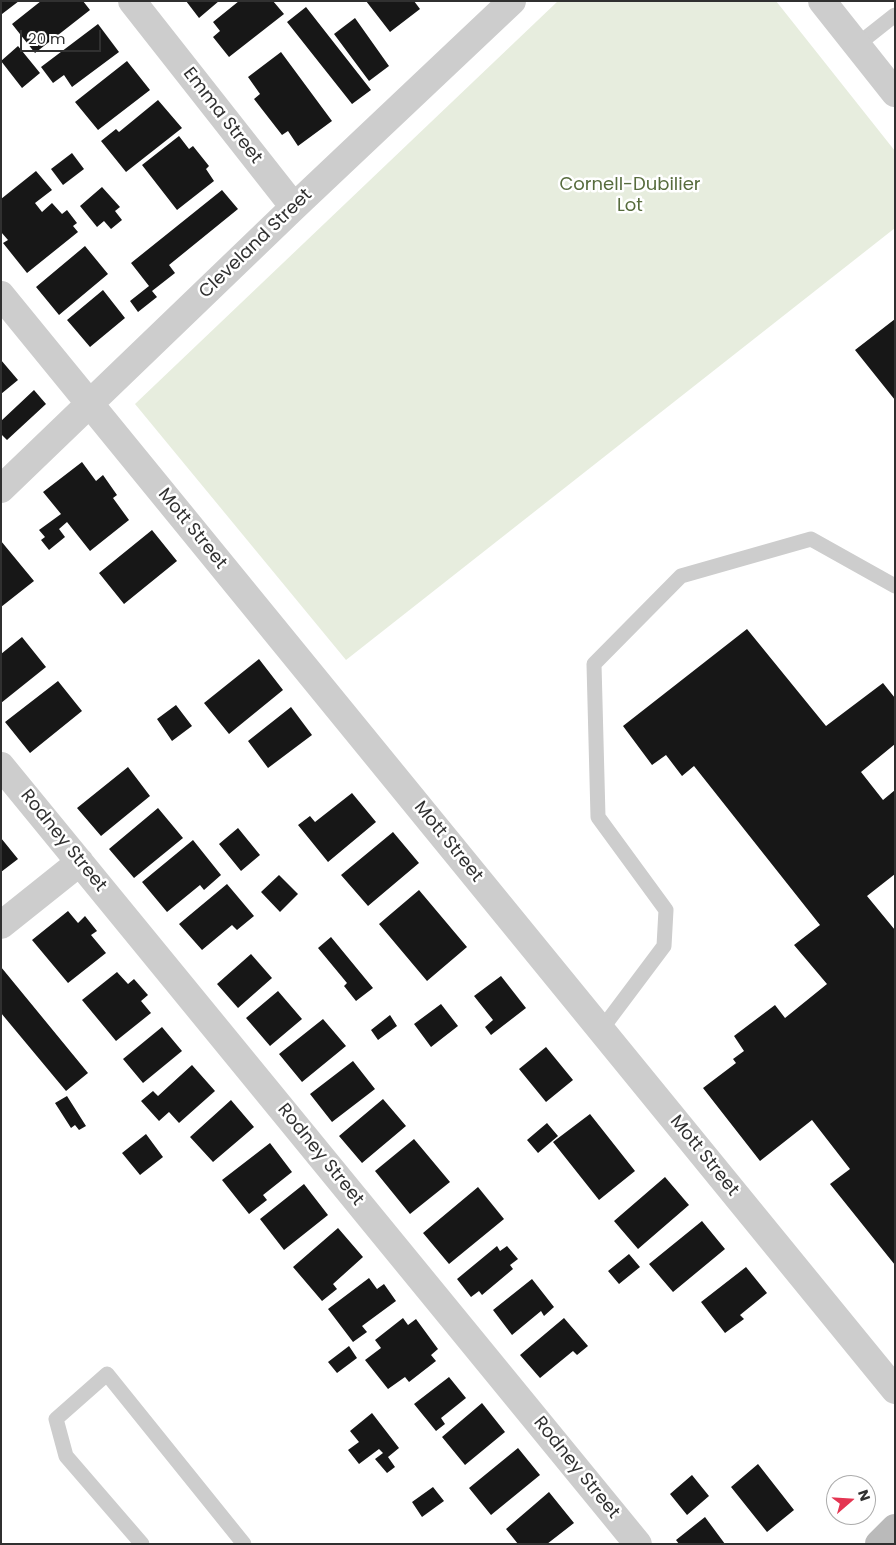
<!DOCTYPE html>
<style>
body{margin:0}
#map{position:relative;width:896px;height:1545px;overflow:hidden;background:#fff;font-family:Poppins,sans-serif}
canvas{display:block}
.frame{position:absolute;inset:0;border:2px solid #303030;pointer-events:none}
.north{position:absolute;left:826px;top:1475px;width:50px;height:50px;box-sizing:border-box;background:#fff;border:1px solid #acacac;border-radius:50%;rotate:71deg;font-size:14px;font-weight:700;line-height:20px;text-align:center;color:#303030}
.north::after{content:'';display:block;margin:auto;width:18px;height:22px;background:#e43552;clip-path:polygon(50% 0,100% 100%,50% 72%,0 100%)}
.scale{position:absolute;left:20px;top:30px;width:81px;height:22px;box-sizing:border-box;border:2px solid #303030;border-top:0;padding-left:6px;font-size:15px;line-height:18px;white-space:nowrap;color:#303030;-webkit-text-stroke:4px #fff;paint-order:stroke}
</style>
<div id="map">
<canvas width="896" height="1545"></canvas>
<div class="frame"></div>
<div class="north">N</div>
<div class="scale">20 m</div>
</div>
<script>
const ctx = document.querySelector('canvas').getContext('2d');
ctx.lineJoin = 'round';
function fillPath(path, color) {
  ctx.fillStyle = color;
  ctx.fill(path, 'evenodd');
}
function toPath(rows) {
  const path = new Path2D();
  for (const r of rows) {
    path.moveTo(r[0], r[1]);
    for (let i = 2; i < r.length; i += 2) path.lineTo(r[i], r[i + 1]);
  }
  return path;
}
function stroke(path, color, width, dash) {
  ctx.strokeStyle = color;
  ctx.lineWidth = width;
  ctx.lineCap = dash ? 'butt' : 'round';
  ctx.setLineDash(dash || []);
  ctx.stroke(path);
}
function write(font, color, halo, rows, align = 'center') {
  ctx.font = font + ' Poppins,sans-serif';
  ctx.lineWidth = 5;
  ctx.setLineDash([]);
  ctx.textBaseline = 'middle';
  ctx.strokeStyle = halo;
  ctx.fillStyle = color;
  for (const [text, x, y, turn = 0] of rows) {
    ctx.save();
    ctx.translate(x, y);
    ctx.rotate((+turn || 0) * Math.PI / 180);
    ctx.textAlign = isNaN(turn) ? turn : align;
    if (halo) ctx.strokeText(text, 0, 0);
    ctx.fillText(text, 0, 0);
    ctx.restore();
  }
}
const green = toPath([
 [558,1,776,1,895,151,895,228,346,660,135,404]
]);
const building = toPath([
 [1,1,19,1,2,14],
 [41,1,83,1,90,10,35,53,12,24],
 [186,1,219,1,199,18],
 [239,1,273,1,284,14,229,57,213,37,220,31,213,22],
 [366,1,414,1,420,9,390,32],
 [306,7,371,90,352,104,287,22],
 [355,18,389,66,369,81,334,34],
 [98,24,119,52,72,87,64,75,53,83,41,67],
 [18,46,40,73,22,88,1,61],
 [281,52,332,121,298,146,288,131,282,135,254,99,260,94,248,77],
 [127,61,150,90,98,130,75,102],
 [158,100,182,128,126,172,101,141,116,129,119,132],
 [179,136,189,149,193,146,209,166,206,169,214,181,177,210,142,165],
 [72,153,84,169,63,185,51,169],
 [36,171,52,190,35,203,42,212,52,203,62,214,67,210,77,223,73,226,78,232,27,273,3,243,8,240,1,232,1,199],
 [102,187,120,207,115,211,122,220,111,229,104,221,97,227,80,206],
 [222,190,238,209,169,265,175,273,152,291,157,297,138,312,130,301,149,286,131,263],
 [85,246,108,274,59,315,36,287],
 [103,290,125,318,90,347,67,320],
 [895,319,895,400,855,350],
 [1,360,18,380,1,394],
 [34,390,46,404,7,440,1,434,1,421],
 [82,462,96,481,103,475,117,495,113,498,129,520,90,551,67,522,59,529,65,537,49,550,41,540,45,537,39,530,61,514,43,492],
 [152,530,177,561,124,604,99,573],
 [1,541,34,581,1,607],
 [747,629,826,726,883,683,895,698,895,744,861,772,883,800,895,790,895,874,867,896,895,930,895,1265,830,1184,850,1169,812,1120,760,1161,703,1088,736,1063,733,1059,744,1051,734,1036,775,1005,785,1018,827,984,794,945,820,925,694,766,682,776,666,755,652,765,623,726],
 [22,637,46,667,1,703,1,654],
 [259,659,283,690,229,734,204,703],
 [58,681,82,711,30,753,5,722],
 [176,705,192,726,172,741,157,719],
 [291,707,312,735,268,768,248,741],
 [128,767,150,796,101,836,77,808],
 [352,793,376,822,328,862,298,825,310,816,315,822],
 [158,808,183,838,134,878,109,849],
 [238,828,260,855,241,871,219,844],
 [393,832,419,863,368,906,341,875],
 [1,838,18,859,1,872],
 [193,840,221,875,204,890,200,885,167,912,142,882],
 [279,875,298,894,280,912,261,892],
 [227,884,254,916,237,930,232,925,202,950,179,924],
 [419,890,467,947,427,981,379,924],
 [68,911,78,923,85,916,97,931,91,935,106,953,68,983,32,940],
 [331,937,373,988,356,1001,344,986,347,983,318,948],
 [251,954,272,978,238,1008,217,984],
 [1,967,88,1073,66,1091,1,1013],
 [117,972,128,984,134,979,148,995,141,1001,151,1013,116,1041,82,1000],
 [501,976,526,1008,491,1035,485,1027,493,1020,474,996],
 [278,991,302,1019,270,1046,246,1018],
 [441,1004,458,1026,431,1047,414,1024],
 [390,1015,397,1026,378,1040,371,1030],
 [323,1019,346,1046,302,1082,279,1054],
 [162,1027,182,1051,143,1083,123,1059],
 [546,1047,573,1080,546,1102,519,1069],
 [353,1061,375,1089,332,1122,310,1094],
 [192,1065,215,1091,179,1123,169,1112,159,1121,141,1101,153,1091,158,1096],
 [67,1096,86,1126,79,1130,75,1125,71,1128,55,1103],
 [383,1099,406,1126,362,1163,339,1136],
 [231,1100,254,1127,213,1162,190,1137],
 [590,1114,635,1171,599,1200,553,1142],
 [547,1123,558,1136,538,1153,527,1140],
 [146,1134,163,1157,140,1175,122,1153],
 [414,1139,450,1182,410,1214,375,1171],
 [270,1143,292,1172,263,1195,267,1200,249,1214,222,1180],
 [665,1177,689,1205,638,1249,614,1221],
 [304,1184,328,1215,284,1250,260,1219],
 [478,1187,504,1219,449,1264,423,1233],
 [702,1221,725,1249,673,1292,649,1264],
 [338,1228,363,1257,333,1284,337,1289,322,1301,293,1267],
 [497,1246,500,1251,507,1246,518,1259,510,1265,513,1269,482,1295,479,1291,471,1297,457,1279],
 [629,1254,640,1267,619,1284,608,1271],
 [746,1267,767,1293,740,1315,744,1319,725,1333,701,1302],
 [369,1278,377,1289,384,1284,396,1301,362,1326,367,1332,353,1342,328,1309],
 [532,1279,554,1307,544,1316,541,1311,512,1335,493,1310],
 [403,1318,408,1325,416,1319,438,1349,431,1355,436,1361,409,1382,405,1377,388,1389,365,1360,381,1348,375,1340],
 [564,1318,588,1346,577,1355,573,1351,540,1378,520,1355],
 [349,1346,357,1358,337,1373,328,1362],
 [449,1377,466,1398,441,1418,445,1424,436,1431,414,1404],
 [482,1403,505,1432,465,1465,442,1437],
 [372,1413,399,1448,388,1457,395,1467,387,1473,375,1459,383,1453,379,1449,359,1464,348,1450,359,1442,350,1431],
 [518,1448,540,1475,491,1515,469,1488],
 [758,1464,794,1510,767,1532,731,1487],
 [692,1475,709,1496,687,1515,670,1494],
 [433,1487,444,1501,422,1517,412,1502],
 [549,1492,574,1523,547,1544,518,1544,506,1529],
 [705,1517,725,1544,679,1544,676,1540]
]);
const service = toPath([
 [857,45,895,15],
 [601,1030,664,946,666,910,598,817,594,664,681,576,811,539,895,586],
 [142,1544,66,1456,56,1419,107,1374,244,1544]
]);
const minor = toPath([
 [132,1,294,207],
 [822,1,895,93],
 [1,295,895,1390],
 [1,489,294,207,512,1],
 [1,766,638,1544],
 [1,925,80,862]
]);
const secondary = toPath([
 [879,1544,895,1528]
]);
const streetNames = [
 ["Emma Street",222,116,52],
 ["Cleveland Street",256,244,-44],
 ["Mott Street",192,529,51],
 ["Rodney Street",63,841,51],
 ["Mott Street",448,842,51],
 ["Rodney Street",320,1155,51],
 ["Mott Street",704,1156,51],
 ["Rodney Street",576,1468,51]
];
const parkNames = [
 ["Cornell-Dubilier",630,185],
 ["Lot",630,206]
];
fillPath(green, '#e7edde');
fillPath(building, '#171717');
stroke(service, '#cdcdcd', 15);
stroke(minor, '#cdcdcd', 28);
stroke(secondary, '#bababa', 28);
write('18px', '#303030', '#fff', streetNames);
write('18px', '#576c3d', '#fff', parkNames);
</script>
